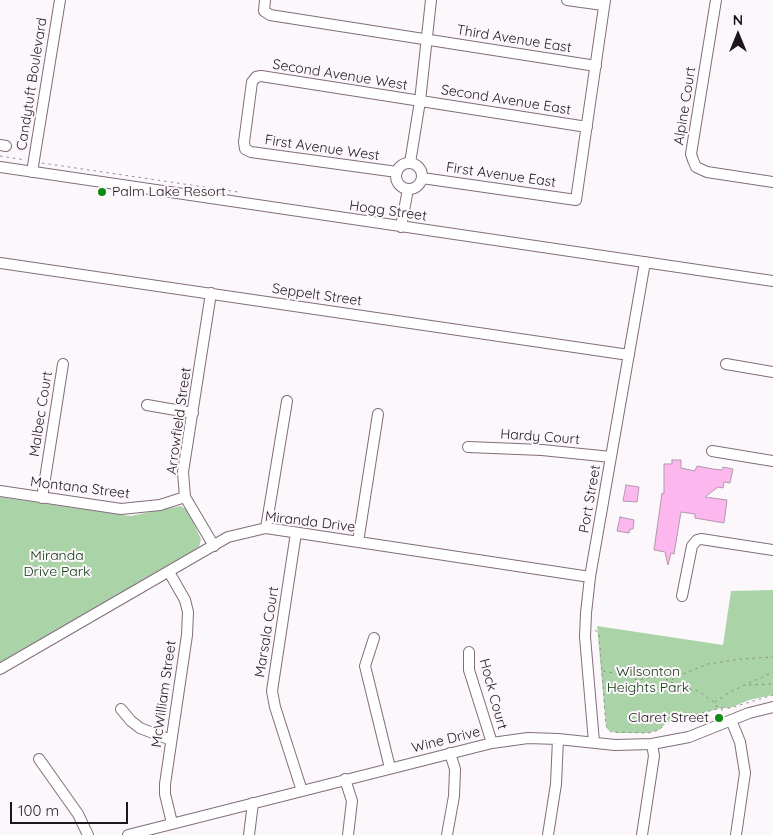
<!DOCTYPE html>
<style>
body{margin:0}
#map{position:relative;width:773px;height:835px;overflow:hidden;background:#fcf7fb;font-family:Quicksand,sans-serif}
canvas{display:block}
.north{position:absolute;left:713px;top:10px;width:50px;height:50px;-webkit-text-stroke:4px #fcf7fb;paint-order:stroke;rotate:0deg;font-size:14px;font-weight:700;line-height:20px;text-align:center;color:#1f161d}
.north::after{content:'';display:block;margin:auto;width:18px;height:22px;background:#1f161d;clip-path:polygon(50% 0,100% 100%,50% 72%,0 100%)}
.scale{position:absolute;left:10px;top:802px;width:118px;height:22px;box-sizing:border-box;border:2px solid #1f161d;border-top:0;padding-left:6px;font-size:15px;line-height:18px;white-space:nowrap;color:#1f161d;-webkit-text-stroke:4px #fcf7fb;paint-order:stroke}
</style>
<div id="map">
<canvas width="773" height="835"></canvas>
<div class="north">N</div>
<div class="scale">100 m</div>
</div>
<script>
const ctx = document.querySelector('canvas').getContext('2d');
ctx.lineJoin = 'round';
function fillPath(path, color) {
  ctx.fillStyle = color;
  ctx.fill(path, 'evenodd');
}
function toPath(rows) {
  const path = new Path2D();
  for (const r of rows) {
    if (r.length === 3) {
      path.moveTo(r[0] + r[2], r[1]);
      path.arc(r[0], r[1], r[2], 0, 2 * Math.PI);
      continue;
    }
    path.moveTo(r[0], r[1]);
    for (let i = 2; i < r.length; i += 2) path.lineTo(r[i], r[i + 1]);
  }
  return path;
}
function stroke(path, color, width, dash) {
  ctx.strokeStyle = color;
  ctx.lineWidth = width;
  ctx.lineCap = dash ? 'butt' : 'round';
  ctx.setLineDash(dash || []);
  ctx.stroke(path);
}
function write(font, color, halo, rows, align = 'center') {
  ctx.font = font + ' Quicksand,sans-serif';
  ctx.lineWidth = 4;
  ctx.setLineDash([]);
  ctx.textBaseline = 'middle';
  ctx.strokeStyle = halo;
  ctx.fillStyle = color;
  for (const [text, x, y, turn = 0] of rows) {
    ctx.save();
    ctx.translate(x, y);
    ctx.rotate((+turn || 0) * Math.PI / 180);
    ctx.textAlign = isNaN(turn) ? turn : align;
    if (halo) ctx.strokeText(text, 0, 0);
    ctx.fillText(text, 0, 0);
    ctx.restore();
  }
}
const green = toPath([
 [0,497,130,516,181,506,188,511,201,539,199,547,0,664],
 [773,590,773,695,749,700,730,708,721,708,675,720,666,723,659,730,648,733,616,733,608,730,606,726,597,626,723,645,731,591]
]);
const building = toPath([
 [672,460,681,460,681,468,695,471,697,466,713,469,722,470,723,467,733,469,730,483,724,482,723,488,718,487,705,497,727,500,724,523,695,518,695,514,681,512,674,554,671,553,668,565,665,552,654,550,662,493,664,494,664,464,672,464,672,460],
 [626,485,639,487,637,502,623,501,626,485],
 [620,517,634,520,633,529,630,529,629,533,617,531,620,517]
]);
const path = toPath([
 [0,156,26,160],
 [42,163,238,192],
 [595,630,599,634,606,726,611,732,648,733,659,730,666,723,675,720,721,708,730,708,773,695],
 [603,671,620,674,638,680,652,677,661,677,670,681,678,676,708,664,742,659,773,657],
 [671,682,678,686,698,691,714,702,716,706,721,708,723,713],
 [749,685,773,684],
 [715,702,730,692,773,672]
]);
const minor = toPath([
 [265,0,264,11,270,15,596,66],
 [567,0,603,5],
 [716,0,691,154,693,160,696,167,707,172,773,182],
 [0,145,6,146],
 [409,176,13],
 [410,163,420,101,431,0],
 [0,167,773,281],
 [32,172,60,0],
 [397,172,251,152,245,149,244,142,252,82,256,77,261,76,587,127],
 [422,178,576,200,605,0],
 [401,227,408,189],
 [0,263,629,355],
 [211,293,183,472,185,497,214,546],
 [726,364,773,372],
 [147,405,193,413],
 [468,447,542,450,611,457],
 [712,451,773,461],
 [0,491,121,509,160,505,185,497],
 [42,498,63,364],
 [266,528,287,401],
 [296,533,272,691,275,707,302,791],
 [358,542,378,414],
 [169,572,185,600,188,612,187,635,165,784,165,794,172,823],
 [682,596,692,546,697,540,701,539,773,550],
 [374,638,365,666,390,768],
 [469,652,469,670,492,743],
 [0,669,228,537,266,528,590,577],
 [121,709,131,721,140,728,171,740],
 [731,720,740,742,745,773,736,835],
 [594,742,585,637,586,613,590,577,645,262],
 [39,759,78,814,88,835],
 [345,779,352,801,348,835],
 [128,835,492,743,528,738,558,739,615,745,652,744,689,737,749,713,773,707],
 [249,835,253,803],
 [447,835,454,796,455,769,450,753],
 [548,835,556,784,558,739],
 [642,835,654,756,652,744]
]);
const markers = [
 [102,192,5,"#0c8c17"],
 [719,718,5,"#0c8c17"]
];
const streetNames = [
 ["Third Avenue East",514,39,9],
 ["Second Avenue West",340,75,9],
 ["Candytuft Boulevard",32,84,-81],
 ["Second Avenue East",506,100,9],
 ["Alpine Court",685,106,-81],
 ["First Avenue West",322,148,8],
 ["First Avenue East",501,175,8],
 ["Hogg Street",388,211,8],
 ["Seppelt Street",317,295,8],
 ["Malbec Court",41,414,-81],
 ["Arrowfield Street",179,421,-82],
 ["Hardy Court",540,437,4],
 ["Montana Street",80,488,7],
 ["Port Street",590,499,-80],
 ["Miranda Drive",310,522,7],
 ["Marsala Court",267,632,-81],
 ["McWilliam Street",164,694,-82],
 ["Hock Court",493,694,75],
 ["Wine Drive",446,740,-14]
];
const poiNames = [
 ["Palm Lake Resort",112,192],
 ["Claret Street",709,718,"right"]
];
const parkNames = [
 ["Miranda",57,556],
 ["Drive Park",57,572],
 ["Wilsonton",648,672],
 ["Heights Park",648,688]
];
fillPath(green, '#aad4a7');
fillPath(building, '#fcb7ee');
stroke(building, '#b199ab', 1);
stroke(minor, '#826c7d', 12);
stroke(path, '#928c91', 1, [2.5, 4]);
stroke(minor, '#fff', 10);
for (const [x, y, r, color] of markers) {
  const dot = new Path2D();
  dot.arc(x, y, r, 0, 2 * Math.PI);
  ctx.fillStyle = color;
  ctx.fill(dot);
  stroke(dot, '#fcf7fb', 2);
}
write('14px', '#1f161d', '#fcf7fb', streetNames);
write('14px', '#1f161d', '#fcf7fb', poiNames, 'left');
write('14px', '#0d360d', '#fcf7fb', parkNames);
</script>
